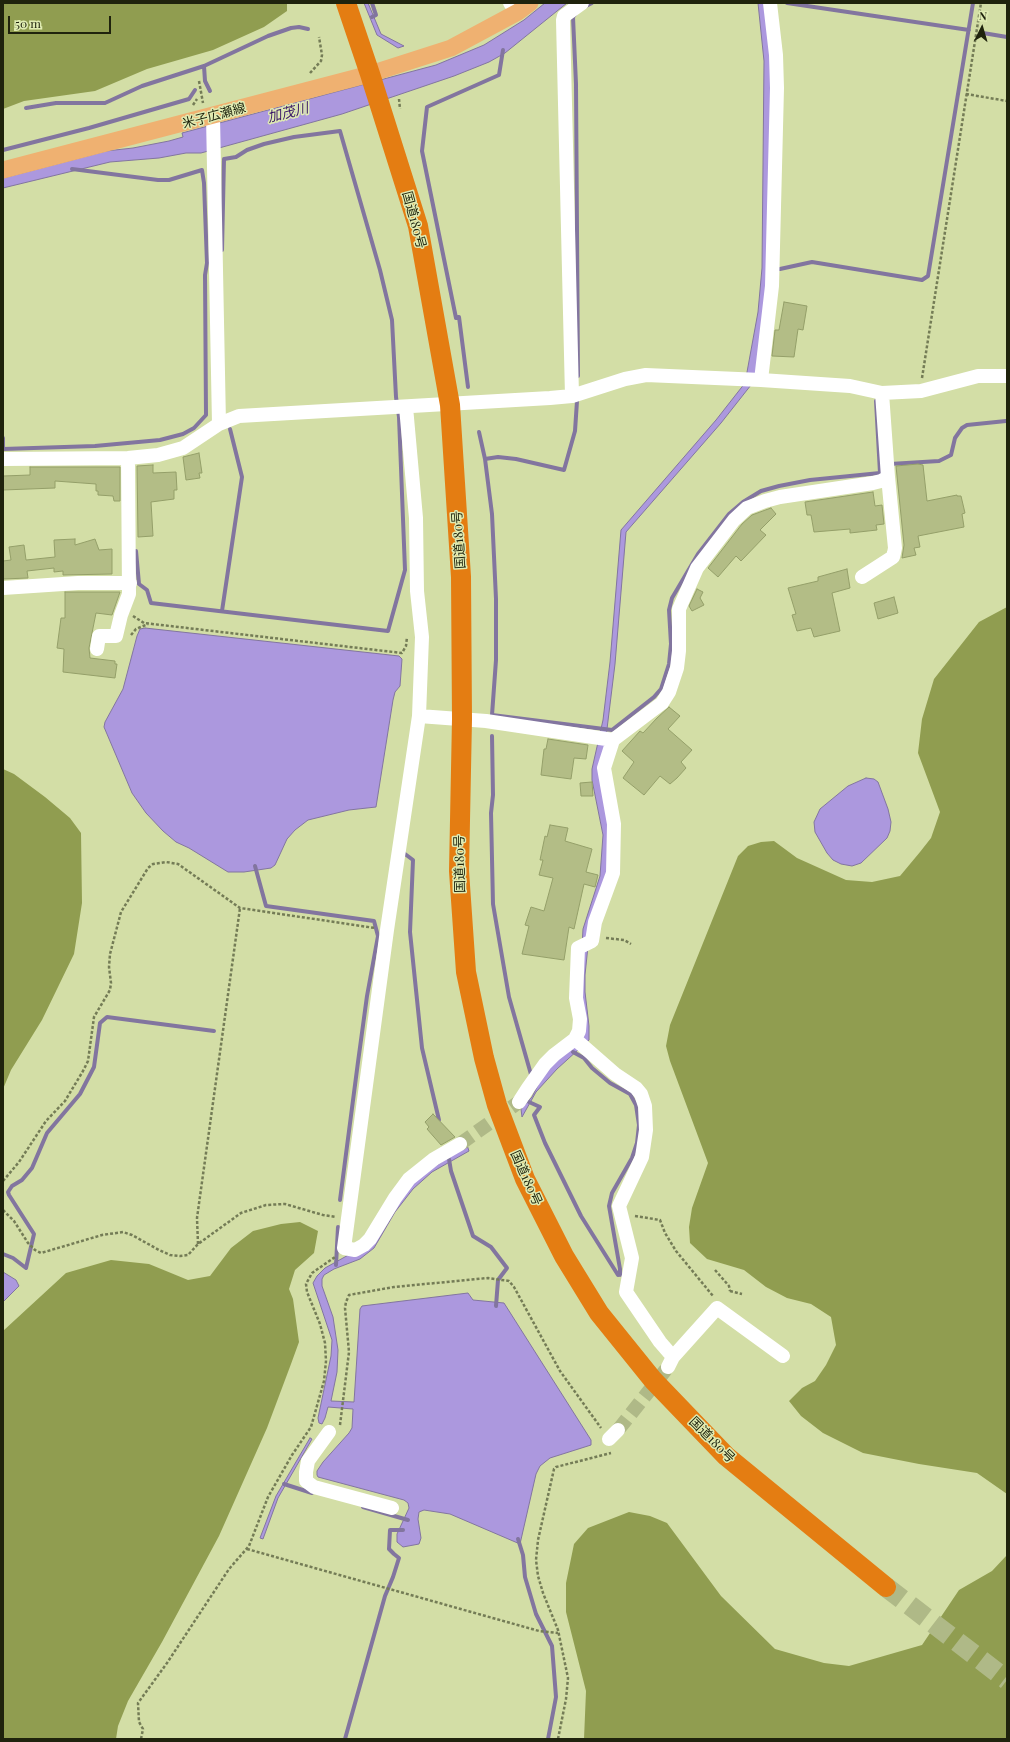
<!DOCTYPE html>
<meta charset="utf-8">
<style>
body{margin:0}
#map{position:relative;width:1010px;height:1742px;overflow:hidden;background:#d3dea6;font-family:"Playfair Display",serif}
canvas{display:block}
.frame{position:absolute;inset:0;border:4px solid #1f230d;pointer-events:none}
.north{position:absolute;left:962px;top:8px;width:40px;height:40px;-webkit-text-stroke:3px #e0ecb3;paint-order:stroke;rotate:5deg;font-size:11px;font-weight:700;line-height:16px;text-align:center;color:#1f230d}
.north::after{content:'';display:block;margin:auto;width:14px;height:18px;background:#1f230d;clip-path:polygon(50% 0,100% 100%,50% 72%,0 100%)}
.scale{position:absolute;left:8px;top:16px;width:103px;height:18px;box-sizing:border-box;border:2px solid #1f230d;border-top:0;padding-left:5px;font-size:12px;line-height:14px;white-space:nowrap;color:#1f230d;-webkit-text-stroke:3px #e0ecb3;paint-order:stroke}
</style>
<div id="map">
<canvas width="1010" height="1742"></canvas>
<div class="frame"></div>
<div class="north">N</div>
<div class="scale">50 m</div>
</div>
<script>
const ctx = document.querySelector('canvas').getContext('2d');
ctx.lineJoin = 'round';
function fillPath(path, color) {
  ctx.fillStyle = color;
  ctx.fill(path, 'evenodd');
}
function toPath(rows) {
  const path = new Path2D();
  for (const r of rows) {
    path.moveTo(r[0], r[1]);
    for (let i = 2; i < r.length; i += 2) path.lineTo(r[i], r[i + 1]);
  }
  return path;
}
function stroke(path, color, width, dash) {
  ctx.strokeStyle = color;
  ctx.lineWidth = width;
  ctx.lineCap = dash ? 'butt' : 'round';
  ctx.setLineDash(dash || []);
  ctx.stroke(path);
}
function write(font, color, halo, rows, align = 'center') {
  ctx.font = font + ' "Playfair Display","Noto Sans JP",serif';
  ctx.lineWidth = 3;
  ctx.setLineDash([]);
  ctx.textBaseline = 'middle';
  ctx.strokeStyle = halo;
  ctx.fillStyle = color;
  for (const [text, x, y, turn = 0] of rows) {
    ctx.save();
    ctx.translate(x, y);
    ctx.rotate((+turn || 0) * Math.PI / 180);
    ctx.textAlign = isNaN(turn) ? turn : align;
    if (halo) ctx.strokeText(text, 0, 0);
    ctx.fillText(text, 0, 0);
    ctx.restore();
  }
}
const forest = toPath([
 [3,3,287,3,287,11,264,27,213,50,147,69,95,91,24,101,3,109],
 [1007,607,1007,1494,977,1473,919,1464,863,1453,823,1433,801,1416,789,1401,802,1388,815,1381,826,1365,836,1345,831,1317,811,1304,787,1298,766,1287,744,1270,707,1259,690,1243,689,1227,692,1208,708,1163,670,1061,666,1046,670,1025,738,856,748,846,761,842,774,841,797,858,846,880,872,882,900,876,920,852,931,838,940,812,918,753,922,719,934,679,979,622],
 [3,769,14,774,45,797,70,818,81,833,82,903,74,954,42,1020,11,1070,3,1089],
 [300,1222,318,1231,314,1253,295,1270,289,1289,293,1299,299,1342,291,1364,267,1428,219,1536,162,1642,128,1701,118,1726,116,1739,3,1739,3,1331,66,1273,111,1260,149,1264,188,1280,210,1276,231,1248,253,1231,281,1224],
 [629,1512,650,1516,667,1523,721,1596,775,1649,824,1663,849,1666,922,1645,959,1590,992,1571,1007,1555,1007,1739,584,1739,586,1691,566,1612,566,1583,574,1544,588,1528]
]);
const water = toPath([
 [364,3,368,3,381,34,404,46,398,48,377,35,364,3],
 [545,3,567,3,505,53,489,62,454,76,342,114,201,153,186,153,159,158,110,162,3,188,3,178,106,151,133,148,169,141,183,137,182,133,436,65,484,45,524,20,545,3],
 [758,3,767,3,774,66,771,236,759,369,751,385,721,423,626,532,615,664,606,737,609,865,590,927,585,975,585,992,589,1026,589,1040,557,1069,536,1092,522,1117,521,1109,532,1097,545,1071,582,1036,581,964,583,929,600,876,603,835,592,780,592,769,603,720,610,662,621,530,716,420,745,383,758,312,762,268,764,61,758,3],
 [145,628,399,656,402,659,400,686,395,692,393,700,376,807,349,810,308,820,295,830,287,839,275,865,271,868,244,872,228,872,189,848,176,842,163,831,146,813,132,793,104,727,105,722,123,689,137,636,140,629,145,628],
 [866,778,874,779,878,782,888,809,891,822,890,831,887,838,861,863,852,866,841,864,833,860,827,853,815,832,814,822,820,809,848,786,866,778],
 [467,1145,469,1151,432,1172,413,1189,395,1212,374,1248,360,1259,334,1269,324,1275,322,1279,322,1286,333,1317,338,1350,337,1372,331,1401,354,1402,360,1309,362,1306,468,1293,473,1300,504,1303,591,1440,591,1445,550,1458,540,1466,536,1474,520,1544,450,1514,424,1510,419,1512,418,1519,421,1538,419,1544,403,1547,397,1542,397,1534,409,1508,408,1503,404,1500,318,1477,317,1475,317,1471,323,1462,349,1433,352,1428,353,1409,328,1407,325,1418,322,1424,319,1423,318,1418,331,1356,332,1340,313,1283,317,1276,325,1268,352,1253,413,1181,467,1145],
 [3,1272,16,1280,19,1286,3,1302,3,1272],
 [310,1438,312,1439,278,1498,263,1539,260,1538,276,1496,310,1438]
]);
const stream = toPath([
 [787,3,969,30],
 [584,7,592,3],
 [576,13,573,17,576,84,578,376],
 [372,17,376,15,372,3],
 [983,33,1007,37],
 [204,66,205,81,210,91],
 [26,108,56,103,105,103,142,86,204,66,268,36,291,28,299,27,308,29],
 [3,150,89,128,189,99,195,90],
 [780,269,812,262,922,280,928,276,973,3],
 [468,387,459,317,456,318,422,151,427,107,499,75,503,50],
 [479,432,485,459,492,514,496,599,496,660,492,715,612,730,654,697,661,689,669,664,671,644,669,610,672,598,698,554,729,514,743,502,761,491,779,486,810,480,880,473,876,401],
 [3,438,3,449],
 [3,449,95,446,160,440,183,434,194,428,206,415,205,275,207,263,204,183,202,170,169,180,158,180,72,169],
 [485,459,498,457,516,459,564,470,575,431,577,401],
 [890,464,939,461,951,455,955,438,962,428,967,425,1006,421],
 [136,551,139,584,147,590,151,603,388,631,405,570,399,417,396,397,392,320,380,270,340,131,294,137,264,144,247,150,236,157,224,159,222,250],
 [222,611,242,477,230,429],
 [492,736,493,795,491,813,493,904,509,997,532,1078],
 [405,854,413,860,410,932,422,1048,439,1120],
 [255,866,266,906,374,921,378,936,367,996,358,1062,340,1200],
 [573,1052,584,1058,592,1068,610,1083,630,1094,636,1105,639,1125,637,1143,632,1158,612,1193,609,1206,620,1269,620,1275],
 [529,1102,540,1107,534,1115,545,1143,581,1216,618,1275],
 [449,1159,451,1171,473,1236,491,1247,507,1268,498,1280,496,1306],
 [3,1254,13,1258,26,1268,34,1234,9,1195,8,1192,12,1186,22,1180,32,1168,47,1133,80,1094,94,1067,100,1023,107,1017,214,1031],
 [336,1265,338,1227],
 [284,1484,312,1493],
 [363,1507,408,1520],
 [518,1539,523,1555,525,1577,536,1614,552,1646,556,1697,548,1739],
 [345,1739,385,1596,393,1577,399,1558,394,1554,389,1549,390,1530,403,1530]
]);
const building = toPath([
 [784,302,807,306,803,330,798,329,794,357,772,356,775,330,779,330,784,302],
 [199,453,202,473,199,473,200,478,186,480,183,457,199,453],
 [918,464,923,465,927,501,957,495,957,496,961,496,965,513,962,514,964,527,918,536,920,547,914,548,916,555,902,558,904,545,896,466,918,464],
 [153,465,153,473,176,472,177,490,174,490,174,499,151,502,153,536,138,537,137,466,153,465],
 [30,467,120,467,120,501,114,501,113,496,98,495,98,491,96,491,96,484,55,481,55,488,3,490,3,476,30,475,30,467],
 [873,492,875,506,882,505,884,524,876,525,877,530,850,533,850,529,814,532,811,515,807,515,805,502,873,492],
 [771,508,776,514,760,530,766,535,741,561,736,556,718,577,708,568,742,524,752,515,771,508],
 [75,539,75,545,95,539,99,550,112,549,112,574,63,575,63,571,54,572,54,568,27,571,28,578,3,579,3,561,11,560,9,547,24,545,26,560,55,557,54,540,75,539],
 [847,569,850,588,832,593,840,631,814,637,811,628,797,631,792,615,796,614,788,588,818,581,818,577,847,569],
 [697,589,703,592,700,598,704,605,692,611,689,606,697,589],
 [65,592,120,592,112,615,96,613,89,648,90,658,115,661,115,664,117,664,115,678,63,672,64,649,57,648,61,618,65,618,65,592],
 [894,597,898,613,878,619,874,603,894,597],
 [669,707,680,716,668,729,692,750,681,762,686,768,677,778,670,784,660,776,644,795,623,778,634,762,622,751,640,731,643,733,657,718,669,707],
 [548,739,588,745,586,759,574,758,571,779,541,775,544,749,546,749,548,739],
 [592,782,593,796,581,796,580,783,592,782],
 [550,825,568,828,565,841,592,849,586,872,598,875,595,887,584,884,574,929,569,927,564,960,522,954,529,926,525,925,531,907,544,911,553,878,539,875,543,860,540,860,545,836,547,837,550,825],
 [433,1114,455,1137,441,1145,427,1129,429,1127,425,1122,433,1114]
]);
const minorTunnel = toPath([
 [460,1144,519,1102],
 [618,1430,668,1367]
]);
const highwayTunnel = toPath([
 [886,1587,1007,1680]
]);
const path = toPath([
 [310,73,321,61,322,55,319,37],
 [199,81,203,103],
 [966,94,1007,101],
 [399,99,400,109],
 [193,105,197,99],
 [922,378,981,3],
 [133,616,144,623,402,653,406,646,407,637],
 [131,635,136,629,148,624],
 [606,938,624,940,631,944],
 [3,1181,19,1162,46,1121,65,1101,83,1071,88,1061,94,1017,110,990,111,983,109,967,110,954,121,912,148,868,153,864,166,862,178,864,240,908,375,928],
 [3,1210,14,1221,28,1243,35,1250,41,1253,102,1235,123,1232,132,1235,159,1250,170,1255,180,1256,188,1255,198,1244,241,1213,266,1205,285,1204,323,1215,336,1217],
 [635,1216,660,1220,665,1233,676,1251,713,1296],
 [198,1244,197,1218,240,908],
 [715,1270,729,1286,730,1291],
 [730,1291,742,1294],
 [340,1425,349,1352,345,1308,346,1302,349,1295,394,1287,488,1278,509,1281,514,1287,560,1371,601,1428],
 [247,1549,539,1631,558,1633],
 [141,1739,143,1729,139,1722,138,1703,167,1663,229,1569,249,1546,268,1497,292,1455,311,1427,324,1381,326,1361,325,1343,320,1324,307,1292,306,1284,312,1273,335,1257],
 [558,1739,566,1699,568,1678,558,1630,543,1593,538,1576,536,1560,538,1540,554,1469,556,1467,611,1453]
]);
const minor = toPath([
 [510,3,518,12],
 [213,116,219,424],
 [761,380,772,286,777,88,776,55,770,3],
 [572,396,563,20,564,16,582,3],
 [406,407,416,518,417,591,422,637,419,716],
 [3,459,128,458,158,455,183,448,219,424,239,416,550,398,572,396,625,379,646,375,761,380,850,386,882,393,921,391,978,376,1007,376],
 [862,577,893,557,894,553,895,548,888,477],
 [3,588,78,583,130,583],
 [97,649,99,636,116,636,121,615,129,594,128,458],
 [575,1039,615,1074,636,1088,641,1094,645,1106,646,1130,642,1157,619,1206,632,1258,626,1292,660,1342,673,1357],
 [519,1102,528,1088,545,1064,554,1055,575,1039,579,1031,580,1019,576,998,578,948,592,941,595,922,613,873,614,824,604,768,613,740,662,703,669,692,677,668,679,651,679,609,697,568,734,520,747,508,765,501,780,497,873,483,881,481,888,477,882,393],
 [460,1144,434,1159,409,1179,395,1198,370,1239,364,1245,355,1250,344,1248,387,930,419,716,486,721,613,740],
 [668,1367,673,1357,717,1308,783,1356],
 [329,1432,308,1461,306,1472,306,1481,314,1487,392,1508],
 [609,1439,618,1430]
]);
const major = toPath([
 [3,170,370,74,451,48,518,12,530,3]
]);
const highway = toPath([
 [346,3,370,74,418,226,450,405,461,577,462,719,459,871,466,972,484,1058,497,1105,525,1179,564,1256,599,1313,653,1380,726,1456,886,1587]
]);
const streetNames = [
 ["米子広瀬線",214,116,-15],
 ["国道180号",414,220,75],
 ["国道180号",459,540,-94],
 ["国道180号",460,864,-91],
 ["国道180号",526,1178,66],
 ["国道180号",712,1440,45]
];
const waterNames = [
 ["加茂川",288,113,-14]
];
fillPath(forest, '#909d50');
fillPath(water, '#ac98de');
stroke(water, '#82759f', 1);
stroke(stream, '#82759f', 4);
fillPath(building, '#b3bd86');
stroke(building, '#949f69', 1);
stroke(minorTunnel, '#afb987', 14, [14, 7]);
stroke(highwayTunnel, '#afb987', 20, [20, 10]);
stroke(path, '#747c56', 2.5, [3, 2]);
stroke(minor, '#fff', 14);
stroke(major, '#efb171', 17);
stroke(highway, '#e47d12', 20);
write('13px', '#1f230d', '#e0ecb3', streetNames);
write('italic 14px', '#391768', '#e0ecb3', waterNames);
</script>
